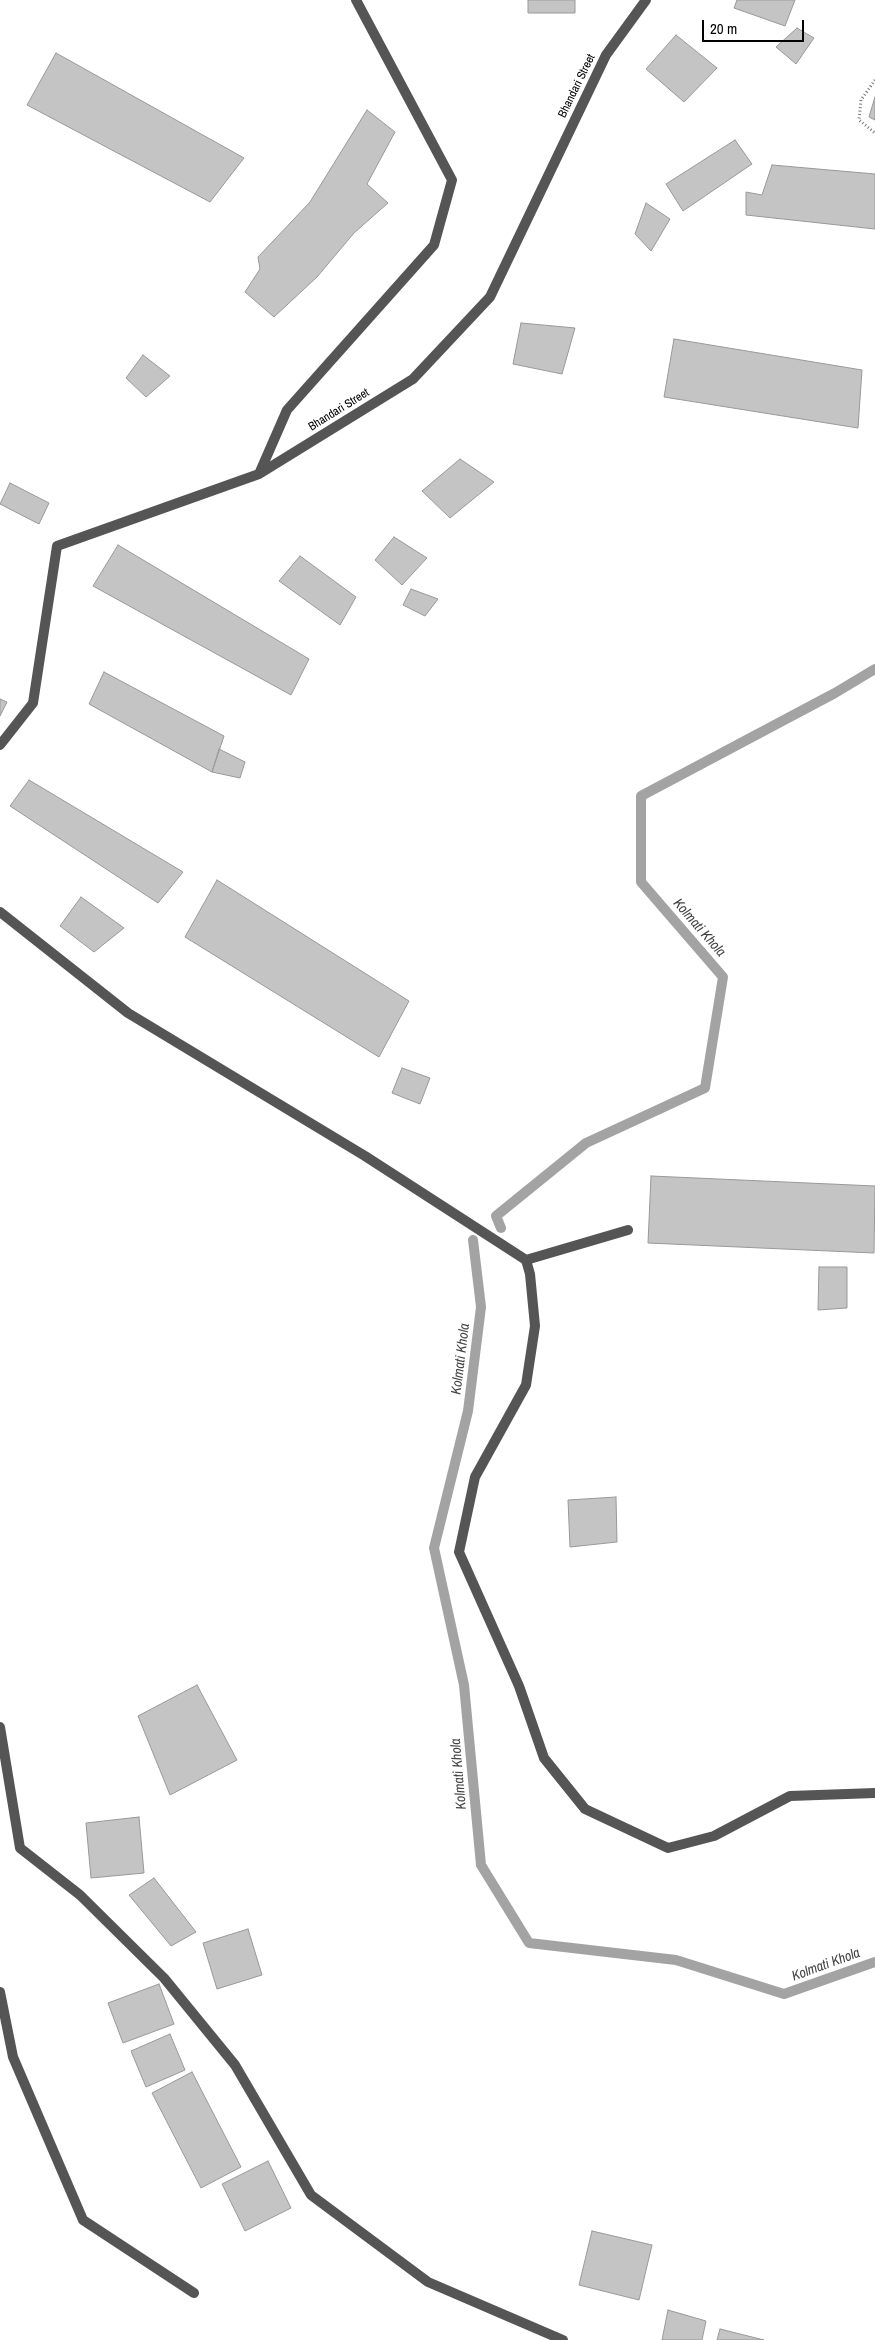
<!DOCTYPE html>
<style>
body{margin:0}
#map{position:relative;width:875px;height:2340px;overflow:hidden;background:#fff;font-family:"Archivo Narrow",sans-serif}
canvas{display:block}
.scale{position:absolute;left:702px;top:20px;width:102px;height:22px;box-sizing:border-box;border:2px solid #000;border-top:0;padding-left:6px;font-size:15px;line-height:18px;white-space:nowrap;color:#000;-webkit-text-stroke:4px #fff;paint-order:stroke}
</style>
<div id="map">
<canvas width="875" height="2340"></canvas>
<div class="scale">20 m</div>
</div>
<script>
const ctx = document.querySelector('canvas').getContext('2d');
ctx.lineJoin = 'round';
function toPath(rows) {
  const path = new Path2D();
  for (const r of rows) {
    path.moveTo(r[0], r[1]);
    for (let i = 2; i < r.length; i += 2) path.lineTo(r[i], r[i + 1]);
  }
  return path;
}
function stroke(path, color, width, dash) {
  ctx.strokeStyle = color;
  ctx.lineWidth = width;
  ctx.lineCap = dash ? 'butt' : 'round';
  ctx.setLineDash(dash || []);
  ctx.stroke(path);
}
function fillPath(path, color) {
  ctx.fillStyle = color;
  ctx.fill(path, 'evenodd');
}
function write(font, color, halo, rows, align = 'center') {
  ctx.font = font + ' "Archivo Narrow",sans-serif';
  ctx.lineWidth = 5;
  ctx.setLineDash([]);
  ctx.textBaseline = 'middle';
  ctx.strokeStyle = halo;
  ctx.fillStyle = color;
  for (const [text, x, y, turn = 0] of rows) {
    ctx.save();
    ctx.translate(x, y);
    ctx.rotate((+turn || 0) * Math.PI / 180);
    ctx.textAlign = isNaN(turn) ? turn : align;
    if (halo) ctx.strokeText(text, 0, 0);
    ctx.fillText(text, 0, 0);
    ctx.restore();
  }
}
const stream = toPath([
 [501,1228,496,1216,586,1143,705,1088,723,977,641,882,641,796,835,693,875,669],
 [473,1240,481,1307,468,1411,434,1548,464,1685,481,1865,529,1943,676,1960,784,1994,875,1962]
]);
const building = toPath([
 [528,0,575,0,575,13,528,13,528,0],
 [737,0,795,0,785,26,734,8,737,0],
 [797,28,814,38,796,64,776,47,797,28],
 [676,35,717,68,684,102,646,69,676,35],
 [56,53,244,158,210,202,27,105,56,53],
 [875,97,875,120,869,117,875,97],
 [367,110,395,132,367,184,388,203,354,233,317,277,274,317,245,292,260,269,258,257,310,202,367,110],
 [735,140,752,164,683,211,666,184,735,140],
 [772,165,875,174,875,229,746,215,746,192,762,195,772,165],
 [646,203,670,219,651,251,635,234,646,203],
 [521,323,575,328,562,374,513,364,521,323],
 [674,339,862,370,858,428,664,397,674,339],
 [143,355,170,376,146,397,126,378,143,355],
 [460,459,494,482,450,518,422,491,460,459],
 [10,483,49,503,39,524,0,504,10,483],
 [394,537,427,558,402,585,375,560,394,537],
 [118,545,309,659,291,695,93,586,118,545],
 [300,556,356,597,340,625,279,581,300,556],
 [411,589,438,599,425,616,403,605,411,589],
 [104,672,224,736,212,772,89,704,104,672],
 [0,699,7,702,0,716,0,699],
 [219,749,245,762,240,778,212,772,219,749],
 [29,780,183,872,158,903,10,806,29,780],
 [217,880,409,1001,379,1057,185,937,217,880],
 [81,897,124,928,94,952,60,926,81,897],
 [402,1068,430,1078,420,1104,392,1093,402,1068],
 [651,1176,875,1186,874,1253,648,1243,651,1176],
 [819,1267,847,1267,847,1308,818,1310,819,1267],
 [616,1497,617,1542,570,1547,568,1500,616,1497],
 [197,1685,237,1760,170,1795,138,1716,197,1685],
 [139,1817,144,1873,91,1878,86,1823,139,1817],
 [154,1878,196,1932,171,1946,129,1895,154,1878],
 [248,1929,262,1975,217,1989,203,1943,248,1929],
 [159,1984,174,2024,123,2043,108,2003,159,1984],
 [170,2034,185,2070,146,2087,131,2051,170,2034],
 [192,2072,241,2167,201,2188,152,2093,192,2072],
 [268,2161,291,2208,245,2231,222,2184,268,2161],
 [592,2231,652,2245,639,2300,579,2285,592,2231],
 [668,2310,706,2321,702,2340,662,2340,668,2310],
 [720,2329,764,2340,717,2340,720,2329]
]);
const path = toPath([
 [875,80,861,100,859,120,875,133]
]);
const street = toPath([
 [259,474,287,410,434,245,452,180,356,0],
 [0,745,33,703,57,546,259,474,413,379,490,297,606,55,646,0],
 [0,912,128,1013,365,1156,526,1260,628,1230],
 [526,1260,530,1274,535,1326,526,1385,475,1477,459,1552,519,1686,544,1758,585,1809,668,1848,714,1836,790,1796,875,1793],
 [0,1727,20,1848,80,1895,164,1978,235,2065,311,2195,428,2282,563,2340],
 [0,1992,13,2057,83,2220,194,2293]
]);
const streetNames = [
 ["Bhandari Street",577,86,-64],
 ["Bhandari Street",339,410,-32]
];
const waterNames = [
 ["Kolmati Khola",699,928,49],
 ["Kolmati Khola",461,1359,-83],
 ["Kolmati Khola",459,1774,-95],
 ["Kolmati Khola",826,1965,-20]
];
stroke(stream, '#a3a3a3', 10);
fillPath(building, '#c4c4c4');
stroke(building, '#999', 1);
stroke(path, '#777', 3, [1, 2.5]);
stroke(street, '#555', 10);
write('12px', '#000', '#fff', streetNames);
write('italic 14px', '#444', '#fff', waterNames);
</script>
